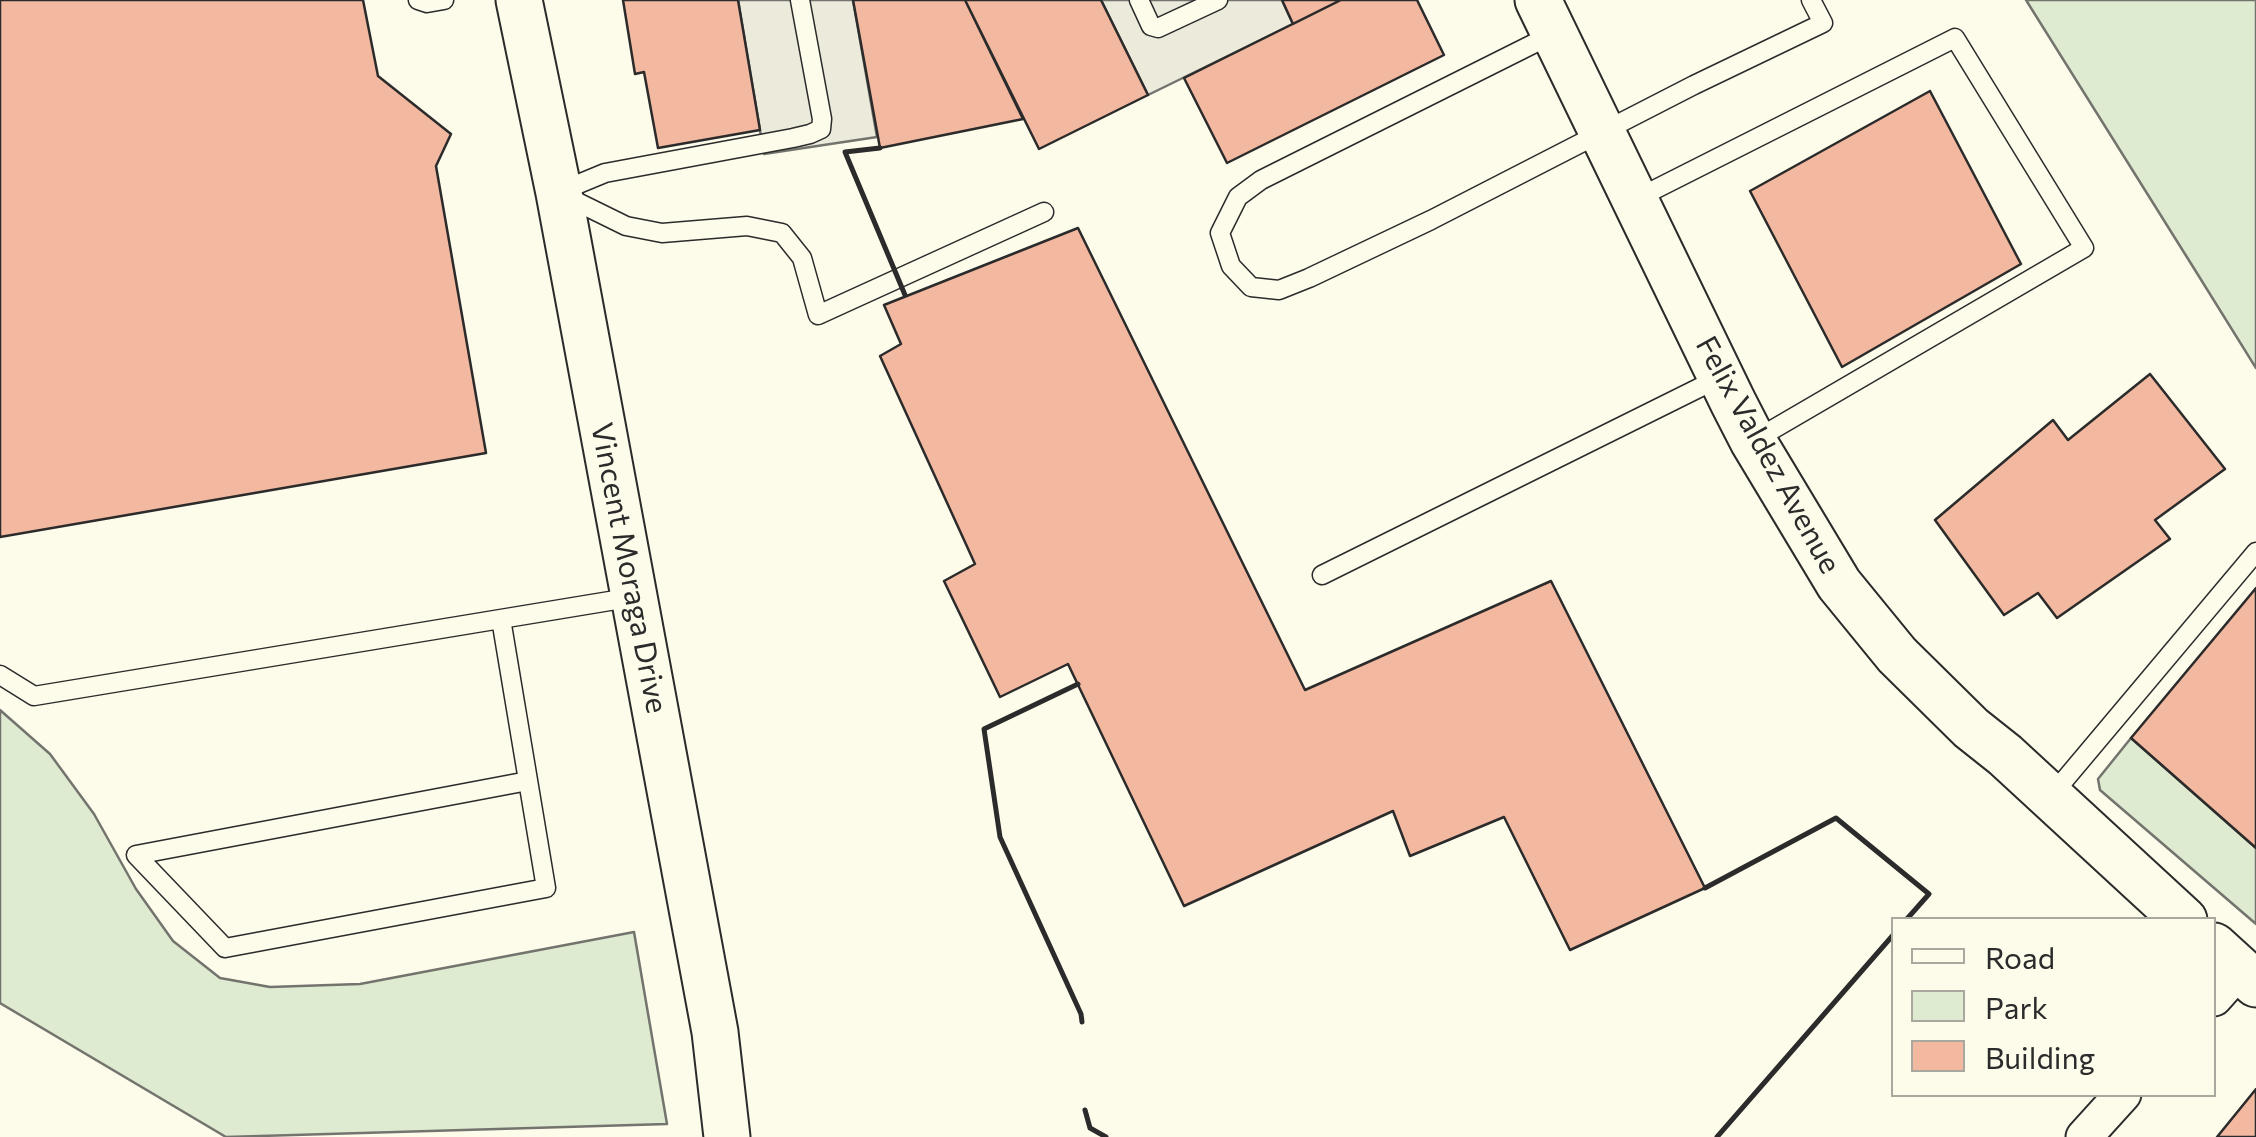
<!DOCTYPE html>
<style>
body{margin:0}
#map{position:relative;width:2256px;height:1137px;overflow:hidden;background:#fdfbea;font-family:Commissioner,sans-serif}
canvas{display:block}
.legend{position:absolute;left:1891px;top:917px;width:325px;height:180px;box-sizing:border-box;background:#fdfbea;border:2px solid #a9a89e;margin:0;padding:12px 18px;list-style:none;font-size:30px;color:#2b2b2b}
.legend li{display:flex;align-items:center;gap:20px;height:50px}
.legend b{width:50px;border:2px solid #a9a89e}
</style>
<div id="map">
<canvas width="2256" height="1137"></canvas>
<ul class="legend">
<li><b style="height:12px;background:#fdfbea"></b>Road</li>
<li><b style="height:28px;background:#deebd1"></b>Park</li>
<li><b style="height:28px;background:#f2b8a0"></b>Building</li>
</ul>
</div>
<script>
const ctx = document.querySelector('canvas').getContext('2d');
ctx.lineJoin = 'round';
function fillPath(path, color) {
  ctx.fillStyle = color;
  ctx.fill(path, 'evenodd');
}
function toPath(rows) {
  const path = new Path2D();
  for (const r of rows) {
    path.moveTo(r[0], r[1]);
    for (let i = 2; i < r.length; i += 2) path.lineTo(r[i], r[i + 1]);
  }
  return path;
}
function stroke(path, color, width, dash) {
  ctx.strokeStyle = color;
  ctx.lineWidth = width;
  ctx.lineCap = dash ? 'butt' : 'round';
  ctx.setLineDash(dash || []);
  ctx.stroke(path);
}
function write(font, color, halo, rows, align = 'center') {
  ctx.font = font + ' Commissioner,sans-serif';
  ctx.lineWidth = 8;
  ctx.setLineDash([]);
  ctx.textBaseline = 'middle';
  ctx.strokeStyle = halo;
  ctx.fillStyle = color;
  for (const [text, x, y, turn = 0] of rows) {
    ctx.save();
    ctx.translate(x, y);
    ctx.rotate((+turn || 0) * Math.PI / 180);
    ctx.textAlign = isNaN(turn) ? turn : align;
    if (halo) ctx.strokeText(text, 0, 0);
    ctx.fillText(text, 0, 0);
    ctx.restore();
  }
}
const green = toPath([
 [2026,0,2256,0,2256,368,2195,270,2026,0],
 [0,710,50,754,94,814,136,889,173,941,220,978,270,987,360,984,634,932,667,1124,226,1137,0,1003,0,710],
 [2131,738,2256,848,2256,924,2100,790,2098,779,2131,738]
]);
const parking = toPath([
 [738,0,853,0,877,137,764,154,738,0],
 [1101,0,1282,0,1293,24,1148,95,1101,0]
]);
const building = toPath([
 [0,0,363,0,378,76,451,134,436,166,486,453,0,537,0,0],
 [623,0,738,0,760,130,658,148,644,72,635,74,623,0],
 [853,0,965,0,1023,119,880,148,853,0],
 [965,0,1101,0,1148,95,1039,149,965,0],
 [1282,0,1341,0,1293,24,1282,0],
 [1341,0,1417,0,1444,55,1227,163,1184,78,1341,0],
 [1930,91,2021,264,1842,367,1750,191,1930,91],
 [1078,228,1305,690,1551,581,1705,888,1570,950,1504,817,1410,856,1393,811,1184,906,1068,664,1000,697,944,581,975,564,880,356,901,344,884,305,1078,228],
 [2150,374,2225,469,2155,520,2170,539,2057,618,2038,593,2004,615,1935,520,2053,420,2068,440,2150,374],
 [2256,588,2256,848,2131,738,2256,588],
 [2256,1089,2256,1137,2217,1137,2256,1089]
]);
const service = toPath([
 [418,0,427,3,444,0],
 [1139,0,1151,26,1158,28,1218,0],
 [1553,34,1261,180,1238,197,1220,233,1231,266,1251,287,1279,290,1309,278,1431,220,1694,85,1823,23,1811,0],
 [559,192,605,173,793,138,810,134,821,129,822,119,800,0],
 [565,196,626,226,662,233,747,226,782,233,802,258,818,315,1044,212],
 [1634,200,1955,38,2084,248,1753,441],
 [1322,575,1721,377],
 [501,619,546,888,225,948,136,855,528,781],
 [0,675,34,696,634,597],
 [2051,796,2256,552]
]);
const minor = toPath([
 [2214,998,2239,970],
 [2084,1137,2123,1094]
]);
const tertiary = toPath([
 [519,0,559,193,715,1032,727,1137],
 [1538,0,1733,402,1753,441,1839,584,1897,655,1971,728,2005,755,2184,920],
 [2214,946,2256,984]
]);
const wall = toPath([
 [880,148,845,152,905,295],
 [1078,684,984,729,1000,837,1081,1014,1082,1022],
 [1705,888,1836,818,1929,894,1906,920],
 [1085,1110,1090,1128,1106,1137],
 [1717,1137,1894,934]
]);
const streetNames = [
 ["Felix Valdez Avenue",1768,455,61],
 ["Vincent Moraga Drive",629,568,79]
];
fillPath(green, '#deebd1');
stroke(green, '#74746e', 2.5);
fillPath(parking, '#eceadb');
stroke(parking, '#74746e', 2.5);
fillPath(building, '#f2b8a0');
stroke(building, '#2b2b2b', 2.5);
stroke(service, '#2b2b2b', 21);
stroke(minor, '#2b2b2b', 39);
stroke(tertiary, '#2b2b2b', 49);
stroke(service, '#fdfbea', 18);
stroke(minor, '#fdfbea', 35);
stroke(tertiary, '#fdfbea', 45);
stroke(wall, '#2b2b2b', 5);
write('30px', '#2b2b2b', '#fdfbea', streetNames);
</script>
